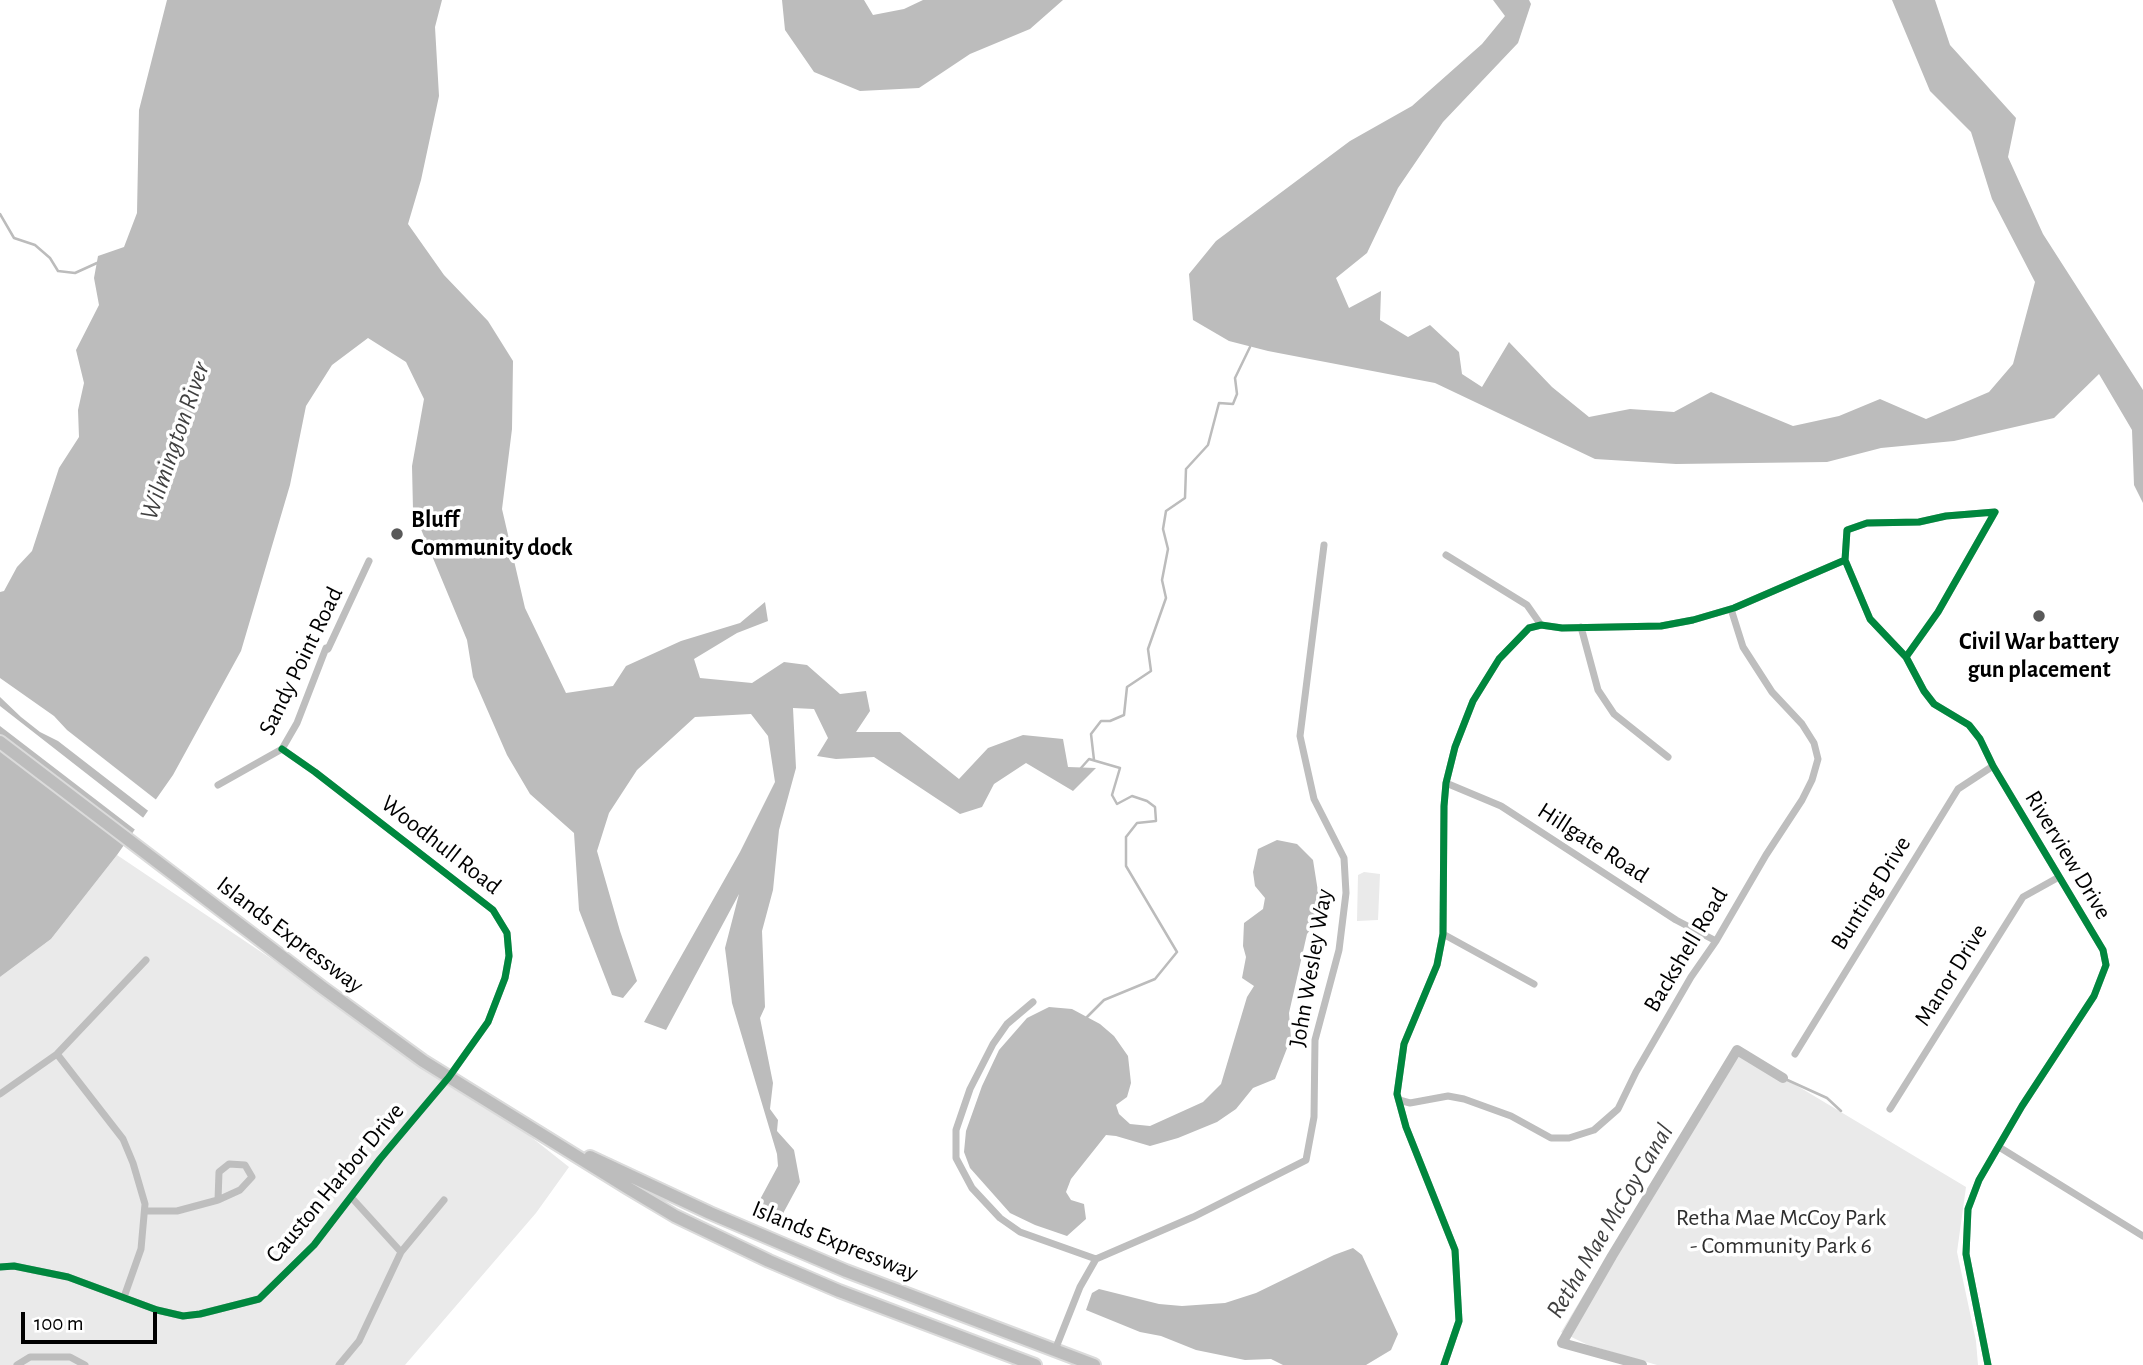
<!DOCTYPE html>
<style>
body{margin:0}
#map{position:relative;width:2143px;height:1365px;overflow:hidden;background:#fff;font-family:"Alegreya Sans",sans-serif}
canvas{display:block}
.scale{position:absolute;left:21px;top:1312px;width:136px;height:32px;box-sizing:border-box;border:4px solid #000;border-top:0;padding-left:9px;font-size:21px;line-height:24px;white-space:nowrap;color:#000;-webkit-text-stroke:5px #fff;paint-order:stroke}
</style>
<div id="map">
<canvas width="2143" height="1365"></canvas>
<div class="scale">100 m</div>
</div>
<script>
const ctx = document.querySelector('canvas').getContext('2d');
ctx.lineJoin = 'round';
function fillPath(path, color) {
  ctx.fillStyle = color;
  ctx.fill(path, 'evenodd');
}
function toPath(rows) {
  const path = new Path2D();
  for (const r of rows) {
    path.moveTo(r[0], r[1]);
    for (let i = 2; i < r.length; i += 2) path.lineTo(r[i], r[i + 1]);
  }
  return path;
}
function stroke(path, color, width, dash) {
  ctx.strokeStyle = color;
  ctx.lineWidth = width;
  ctx.lineCap = dash ? 'butt' : 'round';
  ctx.setLineDash(dash || []);
  ctx.stroke(path);
}
function write(font, color, halo, rows, align = 'center') {
  ctx.font = font + ' "Alegreya Sans",sans-serif';
  ctx.lineWidth = 7;
  ctx.setLineDash([]);
  ctx.textBaseline = 'middle';
  ctx.strokeStyle = halo;
  ctx.fillStyle = color;
  for (const [text, x, y, turn = 0] of rows) {
    ctx.save();
    ctx.translate(x, y);
    ctx.rotate((+turn || 0) * Math.PI / 180);
    ctx.textAlign = isNaN(turn) ? turn : align;
    if (halo) ctx.strokeText(text, 0, 0);
    ctx.fillText(text, 0, 0);
    ctx.restore();
  }
}
const green = toPath([
 [117,855,502,1114,569,1167,536,1213,405,1365,0,1365,0,977,51,939],
 [1364,872,1380,874,1378,920,1357,921,1358,875],
 [1734,1048,1966,1187,1957,1252,1976,1341,1978,1365,1657,1365,1588,1345,1561,1332]
]);
const water = toPath([
 [167,0,442,0,435,27,439,96,421,180,408,224,444,275,488,321,513,361,512,429,502,509,525,608,566,693,613,686,626,666,681,641,740,623,765,602,768,621,737,633,694,659,700,678,752,683,784,662,807,665,840,694,866,691,870,711,856,732,900,732,959,779,988,748,1023,735,1063,739,1068,767,1096,768,1073,791,1026,763,994,784,982,807,960,814,874,757,836,759,817,756,828,738,814,709,793,708,796,768,779,830,773,890,762,931,765,1007,760,1018,773,1083,770,1109,778,1120,777,1131,794,1150,800,1182,780,1219,766,1218,757,1205,778,1166,777,1154,732,1003,725,948,739,894,666,1030,644,1022,740,852,775,782,768,736,751,714,695,717,637,770,609,813,597,851,620,931,637,981,623,998,612,995,579,910,574,833,530,794,507,755,473,677,467,640,413,510,412,466,424,399,406,362,368,338,332,365,306,406,290,485,241,651,173,775,117,855,51,939,0,977,0,592,4,591,17,567,32,551,59,468,79,437,78,410,84,383,76,350,99,305,94,278,98,256,124,247,137,213,139,110],
 [782,0,864,0,873,15,904,9,923,0,1063,0,1030,29,970,54,919,88,860,91,814,72,785,30],
 [1493,0,1529,0,1531,4,1518,43,1443,122,1398,188,1367,253,1336,278,1349,308,1381,291,1380,320,1408,337,1430,325,1459,352,1462,374,1482,387,1509,342,1552,387,1589,417,1630,409,1674,412,1711,392,1793,426,1839,416,1880,399,1926,419,1989,392,2013,364,2035,282,1992,199,1971,132,1930,91,1892,0,1935,0,1950,45,2016,118,2008,157,2043,234,2143,390,2143,503,2134,485,2132,430,2099,374,2054,418,1954,441,1881,448,1827,462,1676,464,1595,459,1435,383,1268,351,1229,341,1193,320,1189,274,1216,241,1350,141,1412,106,1482,44,1505,16],
 [1277,840,1297,844,1313,860,1319,898,1314,925,1307,934,1289,1013,1291,1038,1275,1079,1253,1088,1236,1109,1217,1122,1178,1138,1150,1146,1116,1136,1106,1135,1071,1179,1066,1192,1071,1200,1084,1204,1086,1219,1067,1236,1035,1225,1010,1213,970,1168,964,1152,966,1131,982,1086,999,1050,1027,1018,1049,1007,1072,1009,1100,1024,1114,1036,1128,1056,1131,1083,1127,1097,1116,1105,1119,1114,1130,1124,1150,1126,1203,1102,1221,1084,1247,997,1254,986,1242,978,1246,957,1243,946,1244,923,1263,909,1265,898,1255,886,1253,872,1258,849],
 [1353,1248,1362,1255,1398,1334,1391,1350,1366,1365,1283,1365,1271,1359,1245,1360,1196,1350,1161,1336,1140,1332,1086,1310,1092,1293,1099,1289,1159,1304,1182,1306,1225,1303,1256,1293,1334,1255]
]);
const pier = toPath([
 [0,678,54,716,67,730,159,802,151,813,58,741,40,732,21,717,0,697],
 [0,706,146,820,138,832,0,726]
]);
const stream = toPath([
 [0,214,14,238,35,245,50,258,58,271,75,273,97,263],
 [1094,760,1091,734,1101,721,1110,721,1124,715,1127,687,1151,671,1148,649,1166,598,1162,580,1168,549,1163,529,1166,511,1185,498,1186,469,1208,445,1219,403,1233,404,1237,394,1235,378,1250,347],
 [1081,768,1089,759,1120,768,1112,795,1117,804,1132,796,1147,801,1155,807,1156,821,1137,823,1126,837,1126,866,1177,952,1155,979,1104,1000,1087,1017],
 [1783,1078,1827,1098,1841,1111]
]);
const canal = toPath([
 [1642,1365,1562,1343,1612,1256,1737,1050,1783,1078]
]);
const minor = toPath([
 [1446,555,1527,605,1541,625],
 [1581,627,1598,690,1614,714,1668,757],
 [1906,657,1938,612,1995,512,1946,516,1919,522,1867,523,1847,530,1845,560,1870,619,1906,657,1924,691,1934,704,1969,725,1980,739,1993,766,2103,950,2106,965,2094,996,2022,1106,1979,1180,1968,1209,1966,1254,1988,1365],
 [1446,783,1501,806,1676,920,1716,941],
 [218,785,282,749,297,723,326,648,328,649,369,561],
 [1443,934,1534,984],
 [1033,1002,1007,1024,993,1044,970,1089,956,1130,956,1158,972,1188,1000,1218,1020,1232,1096,1259],
 [57,1054,123,1139,133,1163,145,1204,141,1249,124,1297],
 [1795,1054,1958,789,1993,766],
 [0,1094,57,1054,146,960],
 [1399,1100,1410,1103,1448,1096,1464,1099,1511,1116,1551,1138,1569,1138,1594,1130,1618,1109,1636,1072,1691,977,1716,941,1766,855,1802,800,1812,780,1818,759,1814,743,1802,724,1772,692,1743,647,1731,609],
 [1890,1109,2023,897,2059,877],
 [1999,1147,2143,1236],
 [351,1197,401,1252],
 [146,1211,177,1211,218,1200,240,1190,252,1177,245,1165,229,1164,219,1172,218,1200],
 [0,1267,14,1266,68,1277,157,1310,183,1316,200,1314,259,1299,314,1245,380,1159,449,1077,488,1022,505,978,509,956,507,933,493,910,315,772,282,749],
 [1055,1350,1080,1287,1096,1259,1193,1217,1306,1160,1314,1117,1315,1040,1339,950,1346,893,1344,858,1314,799,1300,736,1324,545],
 [17,1365,30,1357,70,1357,85,1365],
 [339,1365,359,1341,401,1252,444,1200],
 [1444,1365,1459,1321,1455,1250,1406,1127,1397,1094,1404,1044,1437,965,1443,934,1444,806,1446,783,1455,747,1473,701,1499,659,1529,628,1541,625,1562,628,1661,626,1693,620,1734,608,1845,560]
]);
const primary = toPath([
 [0,742,323,988,423,1061,628,1188,675,1216,769,1261,839,1291,1035,1365],
 [590,1157,710,1213,846,1271,1094,1365]
]);
const cycleway = toPath([
 [1906,657,1938,612,1995,512,1946,516,1919,522,1867,523,1847,530,1845,560,1870,619,1906,657,1924,691,1934,704,1969,725,1980,739,1993,766,2103,950,2106,965,2094,996,2022,1106,1979,1180,1968,1209,1966,1254,1988,1365],
 [0,1267,14,1266,68,1277,157,1310,183,1316,200,1314,259,1299,314,1245,380,1159,449,1077,488,1022,505,978,509,956,507,933,493,910,315,772,282,749],
 [1444,1365,1459,1321,1455,1250,1406,1127,1397,1094,1404,1044,1437,965,1443,934,1444,806,1446,783,1455,747,1473,701,1499,659,1529,628,1541,625,1562,628,1661,626,1693,620,1734,608,1845,560]
]);
const markers = [
 [397,534,7,"#595959"],
 [2039,616,7,"#595959"]
];
const poiNames = [
 ["Bluff",411,520],
 ["Community dock",411,548],
 ["Civil War battery",2039,642,"center"],
 ["gun placement",2039,670,"center"]
];
const streetNames = [
 ["Sandy Point Road",301,661,-64],
 ["Hillgate Road",1593,843,33],
 ["Woodhull Road",441,845,38],
 ["Riverview Drive",2068,855,59],
 ["Bunting Drive",1871,893,-58],
 ["Islands Expressway",290,935,37],
 ["Backshell Road",1686,950,-59],
 ["John Wesley Way",1311,968,-80],
 ["Manor Drive",1951,975,-58],
 ["Causton Harbor Drive",335,1183,-50],
 ["Islands Expressway",835,1241,22]
];
const parkNames = [
 ["Retha Mae McCoy Park",1781,1218],
 ["- Community Park 6",1781,1246]
];
const waterNames = [
 ["Wilmington River",175,441,-71],
 ["Retha Mae McCoy Canal",1610,1221,-59]
];
fillPath(green, '#eaeaea');
fillPath(water, '#bcbcbc');
fillPath(pier, '#fff');
stroke(stream, '#bcbcbc', 2.5);
stroke(canal, '#bcbcbc', 10);
stroke(primary, '#dbdbdb', 16);
stroke(minor, '#bebebe', 7);
stroke(primary, '#bdbdbd', 12);
stroke(cycleway, '#00873e', 7);
for (const [x, y, r, color] of markers) {
  const dot = new Path2D();
  dot.arc(x, y, r, 0, 2 * Math.PI);
  ctx.fillStyle = color;
  ctx.fill(dot);
  stroke(dot, '#fff', 2.5);
}
write('bold 24px', '#000', '#fff', poiNames, 'left');
write('24px', '#000', '#fff', streetNames);
write('24px', '#2f2f2f', '#fff', parkNames);
write('italic 26px', '#404040', '#fff', waterNames);
</script>
